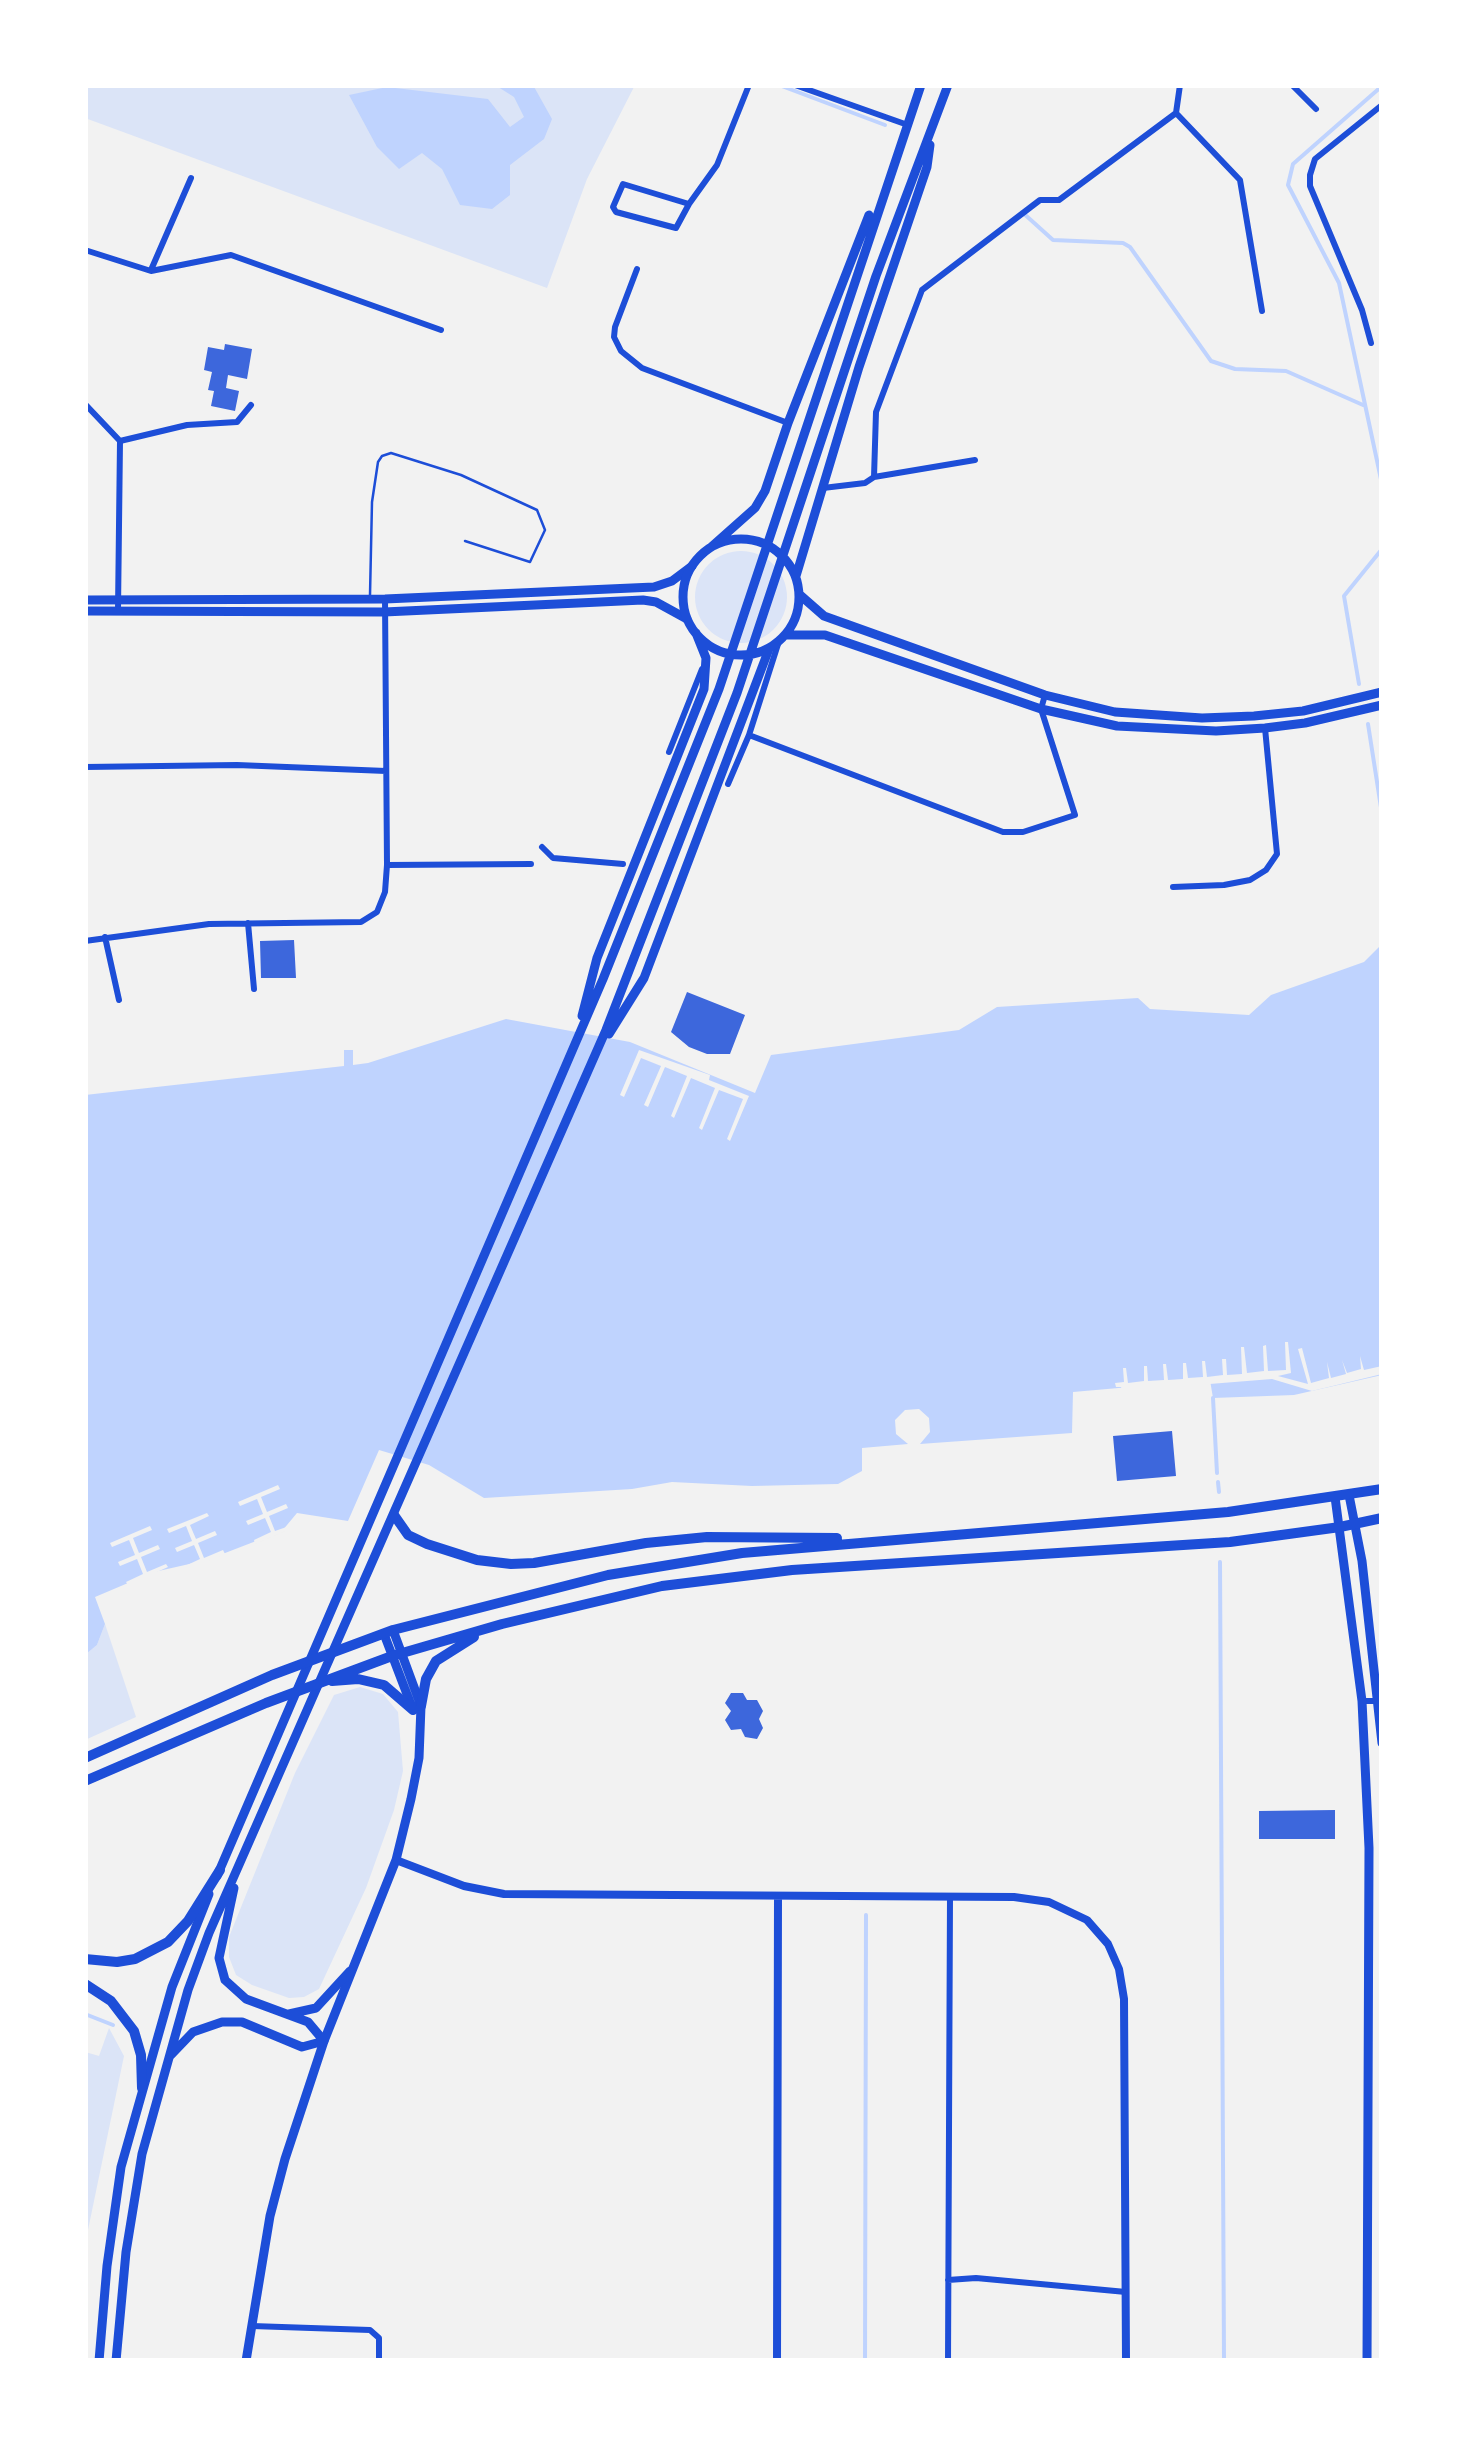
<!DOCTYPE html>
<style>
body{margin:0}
#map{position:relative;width:1467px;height:2446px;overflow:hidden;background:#f2f2f2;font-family:"Alegreya Sans",sans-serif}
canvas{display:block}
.frame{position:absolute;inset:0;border:88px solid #fff;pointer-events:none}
</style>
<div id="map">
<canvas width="1467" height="2446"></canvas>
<div class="frame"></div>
</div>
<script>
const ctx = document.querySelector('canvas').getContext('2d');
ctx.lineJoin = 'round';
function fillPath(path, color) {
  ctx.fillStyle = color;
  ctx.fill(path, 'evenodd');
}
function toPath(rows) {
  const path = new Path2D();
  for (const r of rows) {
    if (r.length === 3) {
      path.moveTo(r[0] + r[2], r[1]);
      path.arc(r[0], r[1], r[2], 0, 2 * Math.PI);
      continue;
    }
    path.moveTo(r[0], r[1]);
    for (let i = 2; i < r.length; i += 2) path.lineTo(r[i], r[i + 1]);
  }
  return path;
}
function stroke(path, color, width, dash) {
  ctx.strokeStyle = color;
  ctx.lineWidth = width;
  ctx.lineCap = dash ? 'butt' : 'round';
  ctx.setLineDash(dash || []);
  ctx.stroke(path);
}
const green = toPath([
 [85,85,635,85,587,179,547,288,85,118],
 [741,597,46],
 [105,1624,136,1717,85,1740,85,1655,97,1645],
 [360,1687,383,1694,398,1712,403,1771,394,1810,366,1888,319,1989,304,1997,289,1998,252,1985,236,1975,229,1957,229,1937,295,1773,334,1695],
 [109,2028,124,2056,88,2230,85,2230,85,2052,99,2056]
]);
const water = toPath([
 [495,85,533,85,552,119,544,139,510,165,510,195,492,209,460,205,442,169,422,153,399,169,377,147,349,95,387,87,488,99,510,127,524,117,514,97],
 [1382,944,1382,1375,1294,1395,1213,1398,1210,1380,1073,1392,1072,1433,920,1444,930,1432,929,1418,919,1409,905,1410,895,1420,896,1434,908,1444,862,1448,862,1471,838,1484,752,1486,672,1482,632,1489,484,1498,429,1465,379,1450,348,1521,297,1513,282,1531,207,1560,154,1572,95,1597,105,1624,97,1645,85,1655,85,1095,344,1066,344,1050,353,1050,353,1065,368,1063,506,1019,630,1042,755,1093,771,1055,959,1030,997,1007,1138,998,1150,1009,1249,1015,1271,995,1364,962]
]);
const pier = toPath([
 [639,1050,710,1075,709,1080,749,1096,730,1141,727,1139,743,1099,719,1090,702,1130,699,1128,715,1088,691,1078,674,1118,671,1116,687,1076,665,1067,648,1107,644,1105,661,1066,641,1058,624,1097,620,1095],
 [1285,1342,1288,1342,1291,1373,1278,1376,1308,1384,1298,1349,1302,1348,1311,1383,1329,1378,1327,1362,1331,1378,1346,1374,1342,1360,1347,1373,1361,1369,1360,1356,1364,1370,1382,1366,1382,1374,1312,1391,1272,1379,1122,1391,1121,1387,1116,1387,1115,1383,1124,1382,1123,1368,1126,1368,1128,1383,1144,1381,1144,1366,1147,1366,1148,1381,1164,1380,1163,1364,1166,1364,1168,1380,1183,1379,1183,1363,1186,1363,1188,1378,1203,1377,1202,1361,1205,1361,1207,1377,1223,1375,1222,1359,1226,1359,1227,1375,1242,1374,1241,1347,1244,1347,1247,1373,1264,1371,1263,1346,1266,1345,1268,1371,1286,1370],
 [278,1485,280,1489,261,1497,267,1512,286,1504,288,1508,269,1516,275,1531,295,1524,290,1529,255,1544,254,1540,271,1532,265,1518,248,1525,246,1521,263,1514,257,1499,240,1506,238,1502],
 [207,1513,209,1516,190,1525,196,1539,215,1531,217,1535,198,1543,204,1558,223,1550,225,1554,184,1570,183,1567,200,1559,194,1545,177,1552,175,1548,192,1541,186,1526,169,1533,167,1529],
 [150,1526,152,1530,133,1538,139,1553,158,1545,160,1549,141,1557,147,1572,166,1564,168,1567,128,1585,126,1582,143,1574,137,1559,120,1566,118,1562,135,1555,129,1540,112,1547,110,1543]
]);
const stream = toPath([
 [779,85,885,125],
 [1382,86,1293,164,1288,185,1339,283,1382,484],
 [1022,212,1053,240,1123,243,1130,247,1211,361,1235,369,1286,371,1363,405],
 [1359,684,1344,596,1382,549],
 [1368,724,1382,814],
 [1213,1398,1217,1473],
 [1218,1482,1219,1492],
 [1220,1562,1224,2361],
 [85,2014,113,2025],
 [865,2361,866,1915]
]);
const building = toPath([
 [225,344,252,349,247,379,228,375,226,388,239,391,235,411,211,406,214,391,208,390,212,372,204,370,208,347,224,350],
 [294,940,296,978,261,978,260,941],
 [687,992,745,1015,730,1054,707,1054,689,1047,671,1032],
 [1172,1431,1176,1476,1117,1481,1113,1436],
 [731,1693,743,1693,747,1700,757,1700,763,1711,759,1719,763,1728,757,1739,745,1737,741,1729,731,1730,725,1720,731,1711,725,1703],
 [1335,1810,1335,1839,1259,1839,1259,1811]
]);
const service = toPath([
 [370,595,372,502,378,462,382,456,391,453,461,475,537,510,545,530,530,562,465,541]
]);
const minor = toPath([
 [795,85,905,124],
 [1292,85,1316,109],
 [1176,113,1240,180,1262,311],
 [689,204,623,184,613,207,616,212,676,228,689,204,717,165,749,85],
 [85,250,151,271,231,255,441,330],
 [637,269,615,327,614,337,621,351,642,368,788,423],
 [151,270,191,178],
 [1371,343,1362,310,1310,186,1310,175,1315,159,1382,105],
 [85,404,120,441,118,610],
 [120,441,187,425,237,422,251,405],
 [874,477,975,460],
 [823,488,865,483,874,477,876,412,922,290,1040,200,1059,200,1176,113,1180,85],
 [749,735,1003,832,1023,832,1075,815,1041,709,1045,695],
 [669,752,702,669],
 [85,767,237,765,386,771],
 [728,784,749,735,779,641],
 [542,847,553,858,623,864],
 [387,865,531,864],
 [1173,887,1224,885,1250,880,1266,870,1277,854,1265,728],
 [248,923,254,989],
 [105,937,119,1000],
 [85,941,209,924,361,922,377,912,385,892,387,865,385,599],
 [1362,1701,1382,1701],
 [948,2280,976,2278,1126,2292],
 [252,2326,370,2330,379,2338,379,2361],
 [948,2361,950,1896]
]);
const tertiary = toPath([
 [396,1860,464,1886,504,1894,1014,1897,1049,1902,1087,1920,1108,1944,1119,1969,1124,1999,1126,2361],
 [777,2361,778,1897]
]);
const secondary = toPath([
 [85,600,385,599,654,587,672,581,692,566],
 [85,611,384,612,643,600,656,602,687,619],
 [1349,1495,1362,1561,1382,1743],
 [1335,1497,1362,1701,1369,1848,1367,2361],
 [384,1634,413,1710],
 [246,2361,270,2216,285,2159,324,2041,396,1860,411,1799,419,1758,421,1706,393,1630]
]);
const primary = toPath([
 [741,597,58],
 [710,548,755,508,765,491,788,423,869,215],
 [796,576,859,367,927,167,930,145],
 [800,595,824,616,1045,695,1115,712,1202,718,1254,716,1303,711,1382,692],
 [786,635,825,635,1041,709,1117,726,1216,731,1265,728,1305,723,1382,705],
 [582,1016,597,958,704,689,706,658,696,633],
 [609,1034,644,978,769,649],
 [217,1876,603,979,719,689,921,85],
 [289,2014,316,2008,350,1971],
 [170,2056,193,2032,222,2022,242,2022,302,2047,324,2041,308,2022,246,1999,225,1980,219,1958,234,1888],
 [99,2361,107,2266,121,2167,172,1987,209,1894],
 [116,2361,126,2252,142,2154,188,1990,209,1933,606,1030,737,693,876,276,948,85]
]);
const trunk = toPath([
 [394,1515,408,1535,427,1544,477,1560,511,1564,534,1563,646,1543,707,1537,837,1538],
 [332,1681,358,1679,384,1685,413,1710],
 [421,1706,426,1679,436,1661,474,1637],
 [85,1758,272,1675,393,1630,608,1575,742,1553,1228,1512,1382,1489],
 [85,1781,266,1703,392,1656,502,1624,662,1586,792,1570,1230,1542,1340,1527,1382,1518],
 [85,1959,117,1962,135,1959,168,1942,188,1921,220,1870],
 [85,1984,111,2001,134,2031,141,2055,142,2088]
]);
fillPath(green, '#dbe4f7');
fillPath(water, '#bfd3fe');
fillPath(pier, '#f2f2f2');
stroke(stream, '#bfd3fe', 4);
fillPath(building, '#3d67dc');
stroke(service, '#1d4ed8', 2.5);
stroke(minor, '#1d4ed8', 6);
stroke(tertiary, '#1d4ed8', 8);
stroke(secondary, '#1d4ed8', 9);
stroke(primary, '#1d4ed8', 9);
stroke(trunk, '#1d4ed8', 10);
</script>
